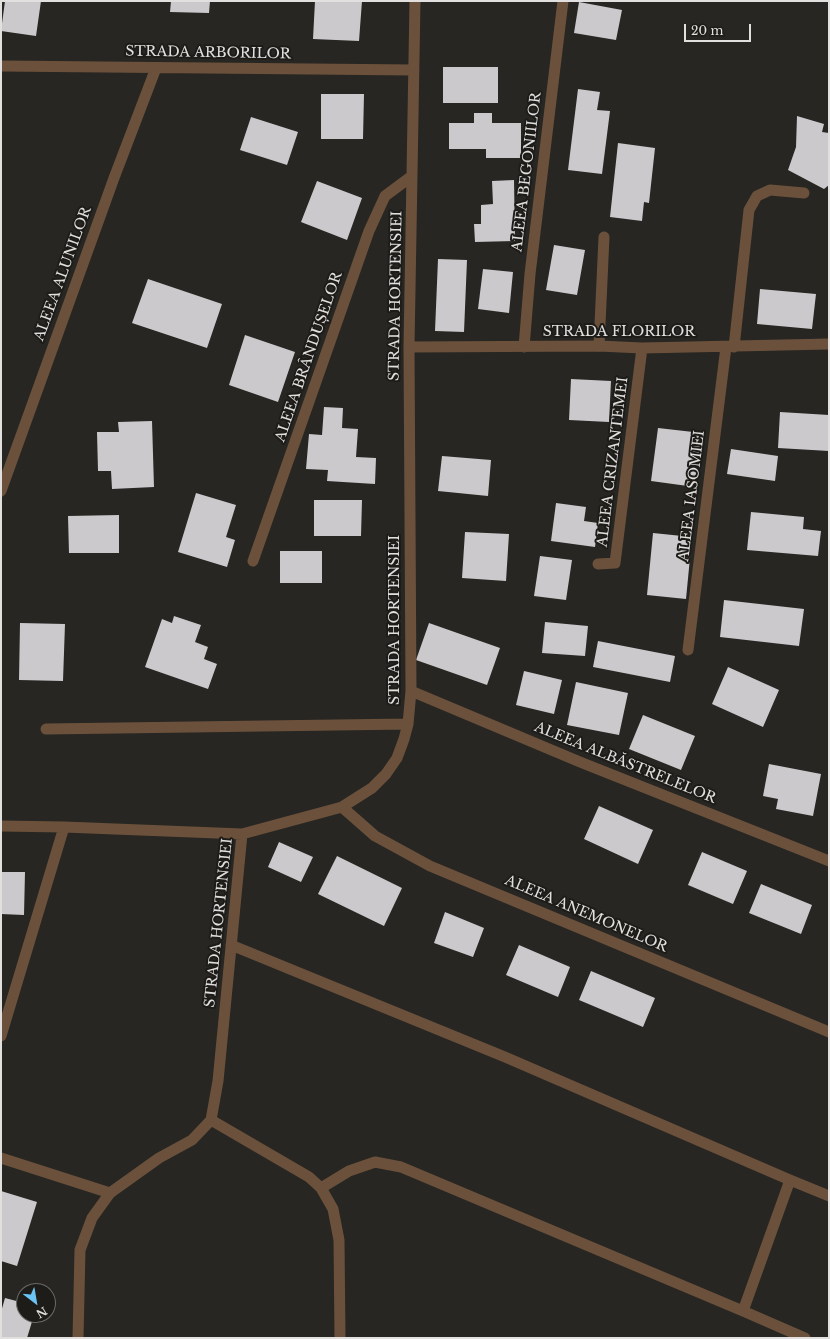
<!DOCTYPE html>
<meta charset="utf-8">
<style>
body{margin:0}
#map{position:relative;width:830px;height:1339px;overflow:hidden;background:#272622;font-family:"Libre Baskerville",serif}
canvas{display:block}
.frame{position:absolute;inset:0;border:2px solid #e1e0de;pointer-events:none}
.north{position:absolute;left:16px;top:1283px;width:40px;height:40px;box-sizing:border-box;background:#1d1c19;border:1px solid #6b6a68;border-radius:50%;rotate:149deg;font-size:11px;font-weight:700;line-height:16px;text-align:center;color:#e1e0de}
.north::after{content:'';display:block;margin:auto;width:14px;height:18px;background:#6ac3f1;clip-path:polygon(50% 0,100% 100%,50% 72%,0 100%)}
.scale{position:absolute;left:684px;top:24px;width:67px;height:18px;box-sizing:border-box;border:2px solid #e1e0de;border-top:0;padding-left:5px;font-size:12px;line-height:14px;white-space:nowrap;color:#e1e0de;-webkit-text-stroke:3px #1d1c19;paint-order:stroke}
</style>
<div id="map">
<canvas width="830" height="1339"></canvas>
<div class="frame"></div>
<div class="north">N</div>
<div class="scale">20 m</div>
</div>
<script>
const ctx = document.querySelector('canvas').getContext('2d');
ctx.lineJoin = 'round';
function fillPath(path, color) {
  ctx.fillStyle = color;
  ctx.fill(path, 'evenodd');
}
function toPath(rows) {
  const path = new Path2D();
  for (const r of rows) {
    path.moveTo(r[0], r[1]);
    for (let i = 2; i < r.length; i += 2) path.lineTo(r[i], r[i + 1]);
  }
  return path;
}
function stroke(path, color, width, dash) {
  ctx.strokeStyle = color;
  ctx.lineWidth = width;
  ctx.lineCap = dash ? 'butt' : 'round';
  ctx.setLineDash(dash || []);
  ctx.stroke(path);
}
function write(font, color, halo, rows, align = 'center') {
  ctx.font = font + ' "Libre Baskerville",serif';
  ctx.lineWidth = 4;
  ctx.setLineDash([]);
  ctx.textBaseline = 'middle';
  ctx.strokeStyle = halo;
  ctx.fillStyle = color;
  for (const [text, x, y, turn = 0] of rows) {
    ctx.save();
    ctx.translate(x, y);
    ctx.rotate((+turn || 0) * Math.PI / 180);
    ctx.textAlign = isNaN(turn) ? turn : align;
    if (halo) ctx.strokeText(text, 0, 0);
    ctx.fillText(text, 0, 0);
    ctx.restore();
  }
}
const building = toPath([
 [5,1,41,1,36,36,1,31],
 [171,1,210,1,209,13,170,12],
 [315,1,362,1,359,41,313,39],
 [579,2,622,10,616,40,574,33],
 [443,67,498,67,498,103,443,103],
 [578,89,600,92,597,110,610,111,602,174,568,170],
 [321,94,364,94,363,139,321,139],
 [474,113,492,113,492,123,521,123,521,158,486,158,486,149,449,149,449,123,474,123],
 [797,116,824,124,822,132,829,133,829,185,824,189,788,170,796,147],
 [251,117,298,132,287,165,240,150],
 [618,143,655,148,649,203,644,202,642,221,610,217],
 [514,180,515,241,475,242,474,224,481,224,481,205,493,204,492,181],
 [317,181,362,198,347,240,301,222],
 [554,245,585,250,577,295,546,290],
 [438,259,467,260,464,332,435,331],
 [483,269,513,272,509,313,478,309],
 [148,279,222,304,207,348,132,323],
 [760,289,816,294,812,329,757,324],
 [245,335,295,352,278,402,229,385],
 [571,379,611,381,609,422,569,420],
 [324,407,343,408,342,428,358,429,356,457,376,458,375,484,327,481,328,470,306,469,309,434,322,435],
 [780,412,829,415,829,451,778,448],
 [152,421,154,487,112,489,111,471,98,471,97,432,119,432,118,422],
 [658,428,702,433,695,487,651,481],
 [731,449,778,456,775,481,727,474],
 [442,456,491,460,488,496,438,491],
 [196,493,236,505,226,537,235,540,227,567,178,552],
 [314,500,362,500,361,536,314,536],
 [556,503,586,507,584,521,598,523,595,547,551,541],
 [751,512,804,517,803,529,821,531,818,556,747,550],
 [119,515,119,553,69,553,68,516],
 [465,532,509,534,506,581,462,578],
 [653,533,692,537,686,599,647,595],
 [280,551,322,551,322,583,280,583],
 [540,556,572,560,566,600,534,596],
 [724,600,804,609,799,646,720,637],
 [174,616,201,625,195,642,208,647,204,659,217,664,208,689,145,667,162,619,172,623],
 [545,622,588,626,585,656,542,653],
 [20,623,65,624,63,681,19,680],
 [429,623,500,648,487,685,416,660],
 [598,641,675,656,670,682,593,667],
 [728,667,779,690,763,727,712,704],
 [524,671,562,680,554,714,516,705],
 [576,682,628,693,619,735,567,725],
 [643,715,695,736,681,770,629,749],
 [769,764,821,774,813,816,776,809,778,799,763,796],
 [599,806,653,830,638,864,584,839],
 [279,842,313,857,301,882,268,867],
 [702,852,747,871,733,904,688,885],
 [337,856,402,888,384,926,318,894],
 [1,872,25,872,24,915,1,914],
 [761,884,812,905,801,934,749,913],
 [445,912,484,928,473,957,434,943],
 [519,945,570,967,558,997,506,975],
 [591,971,655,998,643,1027,579,1000],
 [1,1191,37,1202,17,1266,1,1261],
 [5,1298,24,1303,24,1315,34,1315,27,1338,1,1338,1,1312]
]);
const service = toPath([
 [599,346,604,237],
 [1,1158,110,1193]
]);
const minor = toPath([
 [1,66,414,70],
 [409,347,599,346,642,348,829,344],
 [524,347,530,274,563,1],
 [734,347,749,210,757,196,770,190,804,193],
 [1,491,114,178,156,68],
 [253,561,369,231,385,196,412,176],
 [598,564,615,563,642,348],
 [688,650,726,347],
 [411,691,580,762,829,861],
 [46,729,408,724],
 [342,807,375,836,430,866,829,1032],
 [1,826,64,827,242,834,342,807,372,788,386,774,397,758,404,739,408,724,411,691,409,347,415,1],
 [231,945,505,1057,790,1180,829,1196],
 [1,1036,64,827],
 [211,1120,309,1177,321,1188,333,1209,339,1240,340,1338],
 [321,1188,349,1171,375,1162,401,1167,743,1311,805,1338],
 [743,1311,790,1180],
 [78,1338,80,1250,92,1218,110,1193,159,1158,192,1140,211,1120,218,1081,242,834]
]);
const streetNames = [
 ["STRADA ARBORILOR",208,53,1],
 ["ALEEA BEGONIILOR",527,172,-83],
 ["ALEEA ALUNILOR",63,274,-70],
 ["STRADA HORTENSIEI",396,296,-89],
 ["STRADA FLORILOR",619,332],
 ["ALEEA BRÂNDUȘELOR",309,357,-71],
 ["ALEEA CRIZANTEMEI",613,462,-83],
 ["ALEEA IASOMIEI",692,496,-83],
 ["STRADA HORTENSIEI",395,620,-90],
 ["ALEEA ALBĂSTRELELOR",625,763,22],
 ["ALEEA ANEMONELOR",586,914,23],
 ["STRADA HORTENSIEI",219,923,-84]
];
fillPath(building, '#ccc9cd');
stroke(service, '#6b513b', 11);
stroke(minor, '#6b513b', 11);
write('14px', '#e1e0de', '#1d1c19', streetNames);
</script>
